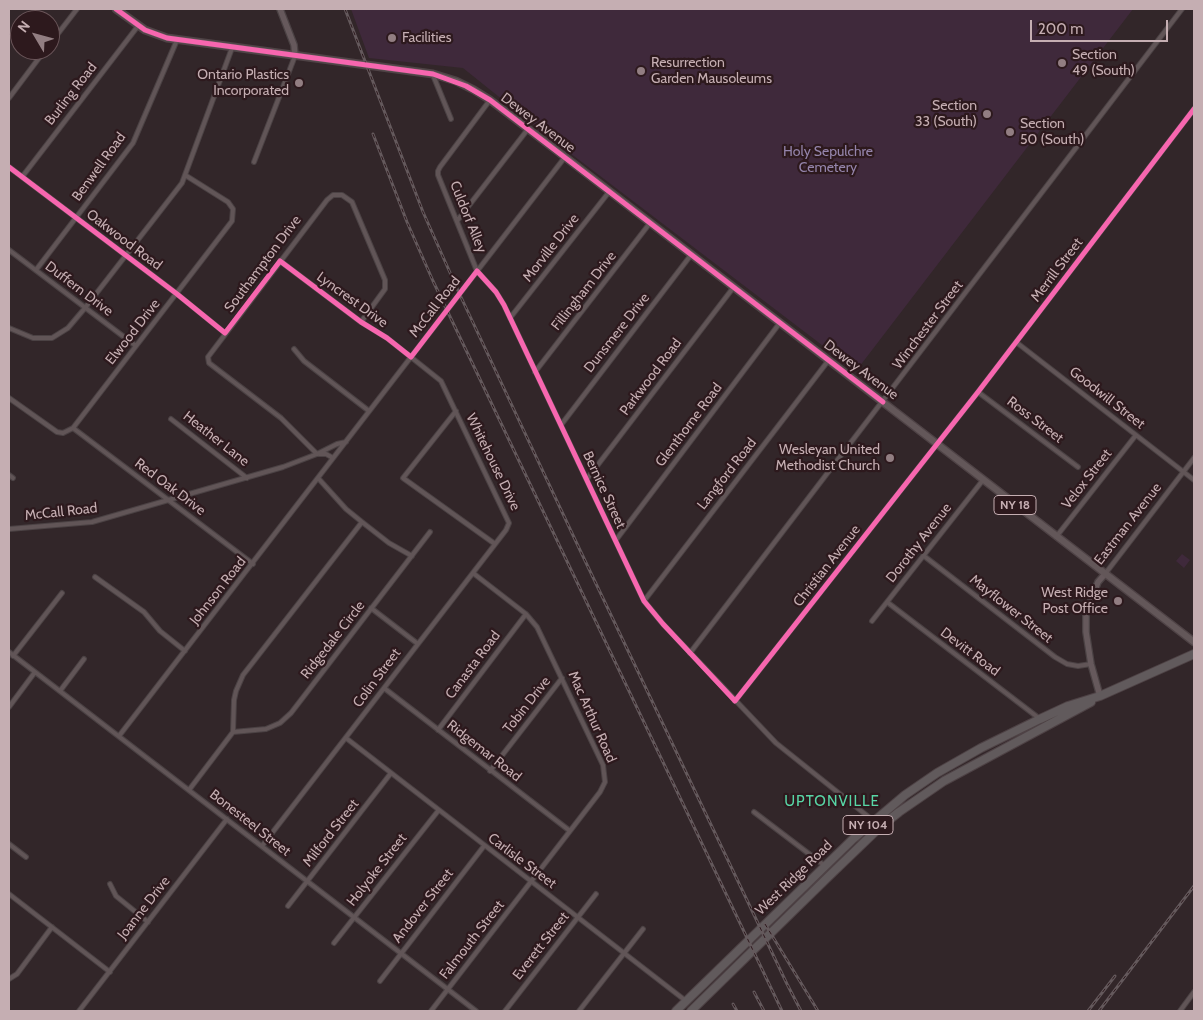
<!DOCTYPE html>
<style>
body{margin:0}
#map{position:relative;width:1203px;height:1020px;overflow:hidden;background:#322629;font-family:Cabin,sans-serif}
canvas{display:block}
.frame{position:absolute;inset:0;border:10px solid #c5aeb2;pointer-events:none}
.north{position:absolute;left:10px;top:10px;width:50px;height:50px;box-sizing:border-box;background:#2d191d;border:1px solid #6a5559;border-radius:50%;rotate:307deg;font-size:14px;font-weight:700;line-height:20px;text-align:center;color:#c5aeb2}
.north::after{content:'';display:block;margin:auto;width:18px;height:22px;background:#927e82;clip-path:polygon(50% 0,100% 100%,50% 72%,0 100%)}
.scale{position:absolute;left:1030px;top:20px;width:138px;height:22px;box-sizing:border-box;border:2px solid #c5aeb2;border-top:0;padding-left:6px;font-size:15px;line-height:18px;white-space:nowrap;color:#c5aeb2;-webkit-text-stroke:4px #2d191d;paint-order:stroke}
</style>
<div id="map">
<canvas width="1203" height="1020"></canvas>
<div class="frame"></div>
<div class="north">N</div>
<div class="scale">200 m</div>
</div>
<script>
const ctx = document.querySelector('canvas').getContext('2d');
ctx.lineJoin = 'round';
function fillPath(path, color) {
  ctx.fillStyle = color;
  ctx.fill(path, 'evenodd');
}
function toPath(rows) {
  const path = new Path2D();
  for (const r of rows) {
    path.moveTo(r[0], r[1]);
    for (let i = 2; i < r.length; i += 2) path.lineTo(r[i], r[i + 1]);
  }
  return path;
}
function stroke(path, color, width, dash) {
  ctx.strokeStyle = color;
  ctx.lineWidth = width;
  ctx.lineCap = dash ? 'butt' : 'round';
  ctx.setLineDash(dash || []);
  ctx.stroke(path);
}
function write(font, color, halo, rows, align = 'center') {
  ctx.font = font + ' Cabin,sans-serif';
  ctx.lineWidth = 4.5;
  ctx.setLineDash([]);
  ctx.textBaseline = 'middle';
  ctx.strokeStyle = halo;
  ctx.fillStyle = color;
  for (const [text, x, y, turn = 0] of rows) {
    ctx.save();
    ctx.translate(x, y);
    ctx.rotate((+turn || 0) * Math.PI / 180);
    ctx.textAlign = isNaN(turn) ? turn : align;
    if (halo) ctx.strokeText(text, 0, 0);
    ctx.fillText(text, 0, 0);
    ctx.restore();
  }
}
const green = toPath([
 [351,9,1133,9,856,371,549,137,463,68,369,58],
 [1182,554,1190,560,1184,568,1176,561]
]);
const street = toPath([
 [50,44,77,9],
 [433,75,451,119],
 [9,98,45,50],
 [490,100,440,167,438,171,438,175,477,271,496,292,504,305,644,601,663,624,776,743,875,822],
 [254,162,295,56],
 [9,167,177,294,225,333],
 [22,177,138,26],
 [457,221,528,129],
 [9,250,136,346],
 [36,270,133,143,177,40],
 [510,318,609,192],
 [9,328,33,338,52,338,68,328,85,308,182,183,232,48],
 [1016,342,1194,480],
 [294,349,304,361,369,411],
 [535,372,650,223],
 [978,392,1078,467],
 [9,398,57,432,63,433,73,428,232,221,233,209,228,202,185,175],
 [456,411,403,478,495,544],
 [171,419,247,478],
 [561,425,691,255],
 [73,428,253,564],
 [317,454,281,418,209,363,208,357,327,200,333,195,342,195,352,202,385,280,385,289,361,322],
 [319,454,326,454,333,458],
 [9,475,13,478],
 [318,478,346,509,362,522,389,543,412,556],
 [587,479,733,288],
 [9,529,92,522,283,467,317,454,337,444,346,442],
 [1056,537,1136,435],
 [616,540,779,324],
 [924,556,1055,657,1067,664,1078,666,1091,664],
 [1105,574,1194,458],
 [95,577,144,612,160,631,185,651],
 [644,601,828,361],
 [887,602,1040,719],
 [371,608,418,644],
 [872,621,983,480],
 [9,652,476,1011],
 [690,653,1182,9],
 [13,656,62,593],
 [384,688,570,831],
 [60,691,84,659],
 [735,701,978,392,1194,109],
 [9,707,35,672],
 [438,730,526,614],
 [233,732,234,700,236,691,243,675,362,522],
 [119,736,565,157],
 [346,738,686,1001],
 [490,771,562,678],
 [189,790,233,732,266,729,280,723,291,713,430,532],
 [754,812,825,866],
 [9,844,26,857],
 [262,846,506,530,509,523,441,381,387,338,361,322,280,261],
 [110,884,116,896,148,922],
 [9,894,110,972],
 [288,906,391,773],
 [334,943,438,811],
 [9,979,17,974,52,927],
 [380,981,484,846],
 [79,1011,227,819],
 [431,1011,570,831,600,792,605,782,603,765,537,627,526,614,473,573],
 [505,1011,596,894],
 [579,1011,643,929],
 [1180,1011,1194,992]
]);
const secondary = toPath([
 [280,9,294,45,295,56],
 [1100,696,1091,664,1086,632,1086,614,1098,582,1105,574]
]);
const primary = toPath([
 [116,9,145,30,167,38,433,74,456,81,474,90,490,100,565,157,1194,642]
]);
const highway = toPath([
 [676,1011,853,839,905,795,937,773,981,748,1040,719,1068,706,1100,696,1194,654],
 [691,1011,826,879,880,827,899,812,944,781,1091,702]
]);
const rail = toPath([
 [345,9,423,212,460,295,579,548,787,984,801,1011],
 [373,134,407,222,433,281,782,1011],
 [765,924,818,1011],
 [754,992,764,1011],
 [733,1004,737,1011],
 [1088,1011,1115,976],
 [1099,1011,1194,886]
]);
const cycleway = toPath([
 [116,9,145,30,167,38,433,74,466,86,490,100,883,402],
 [9,167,177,294,225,333,280,261,361,322,387,338,411,357,477,271,496,292,504,305,644,601,663,624,735,701,978,392,1194,109]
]);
const markers = [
 [392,38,5,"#927e82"],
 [1062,63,5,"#927e82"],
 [641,71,5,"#927e82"],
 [299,83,5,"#927e82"],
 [987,114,5,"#927e82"],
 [1010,132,5,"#927e82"],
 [890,458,5,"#927e82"],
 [1118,601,5,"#927e82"]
];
const shields = [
 [1015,505,42],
 [868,825,50]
];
const shieldNames = [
 ["NY 18",1015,505],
 ["NY 104",868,825]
];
const poiNames = [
 ["Facilities",402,38],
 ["Section",1072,55],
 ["49 (South)",1072,71],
 ["Resurrection",651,63],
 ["Garden Mausoleums",651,79],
 ["Ontario Plastics",289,75,"right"],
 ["Incorporated",289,91,"right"],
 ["Section",977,106,"right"],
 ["33 (South)",977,122,"right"],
 ["Section",1020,124],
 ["50 (South)",1020,140],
 ["Wesleyan United",880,450,"right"],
 ["Methodist Church",880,466,"right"],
 ["West Ridge",1108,593,"right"],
 ["Post Office",1108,609,"right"]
];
const streetNames = [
 ["Burling Road",71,94,-52],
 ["Dewey Avenue",538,123,37],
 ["Benwell Road",99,167,-54],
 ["Culdorf Alley",468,217,68],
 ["Oakwood Road",124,240,37],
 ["Morville Drive",551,248,-52],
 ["Southampton Drive",263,264,-53],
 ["Merrill Street",1057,270,-53],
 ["Duffern Drive",79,289,37],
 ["Fillingham Drive",584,291,-52],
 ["Lyncrest Drive",352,300,36],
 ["McCall Road",435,307,-52],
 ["Winchester Street",928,325,-53],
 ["Elwood Drive",133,332,-52],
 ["Dunsmere Drive",617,333,-52],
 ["Dewey Avenue",861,370,37],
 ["Parkwood Road",651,377,-53],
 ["Goodwill Street",1107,398,38],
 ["Ross Street",1035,420,37],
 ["Glenthorne Road",689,425,-53],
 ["Heather Lane",216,439,38],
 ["Whitehouse Drive",493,462,64],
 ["Langford Road",727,474,-52],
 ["Velox Street",1087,479,-52],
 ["Red Oak Drive",170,487,37],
 ["Bernice Street",604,490,65],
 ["McCall Road",61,512,-6],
 ["Eastman Avenue",1128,524,-52],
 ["Dorothy Avenue",919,543,-52],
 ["Christian Avenue",827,566,-52],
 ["Johnson Road",218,591,-52],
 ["Mayflower Street",1011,609,38],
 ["Ridgedale Circle",333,640,-52],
 ["Devitt Road",970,652,37],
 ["Canasta Road",473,665,-53],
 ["Colin Street",377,678,-53],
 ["Tobin Drive",527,705,-52],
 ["Mac Arthur Road",592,717,66],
 ["Ridgemar Road",484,751,38],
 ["Bonesteel Street",250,823,38],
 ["Milford Street",331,833,-52],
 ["Carlisle Street",522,861,37],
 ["Holyoke Street",377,870,-52],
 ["West Ridge Road",794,878,-44],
 ["Andover Street",423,906,-52],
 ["Joanne Drive",144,908,-52],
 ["Falmouth Street",472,940,-52],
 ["Everett Street",541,946,-52]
];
const parkNames = [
 ["Holy Sepulchre",828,152],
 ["Cemetery",828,168]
];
const neighbourhoodNames = [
 ["UPTONVILLE",832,802]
];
fillPath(green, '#3f293b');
stroke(street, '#4b4244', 6);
stroke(secondary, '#4b4244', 8);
stroke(primary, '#4f4346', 9);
stroke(highway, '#4e4245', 10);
stroke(street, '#615557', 4);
stroke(secondary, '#66595c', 5.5);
stroke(primary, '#635759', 6);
stroke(highway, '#615a5c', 8);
stroke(rail, '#64595c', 3);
stroke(rail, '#2d191d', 1, [4]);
stroke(cycleway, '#f766af', 5);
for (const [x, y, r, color] of markers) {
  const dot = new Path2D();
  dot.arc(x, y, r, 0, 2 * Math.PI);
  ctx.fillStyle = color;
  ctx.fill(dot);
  stroke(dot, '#2d191d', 2);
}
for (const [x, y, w] of shields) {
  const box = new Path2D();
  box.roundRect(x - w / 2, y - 9.5, w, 19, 4);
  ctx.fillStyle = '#2d191d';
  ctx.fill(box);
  stroke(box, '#c5aeb2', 1);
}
write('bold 12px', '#c5aeb2', null, shieldNames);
write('14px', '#c5aeb2', '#2d191d', poiNames, 'left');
write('14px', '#c5aeb2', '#2d191d', streetNames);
write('14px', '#9484ab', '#2d191d', parkNames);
ctx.letterSpacing = '1px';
write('15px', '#58d6a6', '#2d191d', neighbourhoodNames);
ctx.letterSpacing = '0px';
</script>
